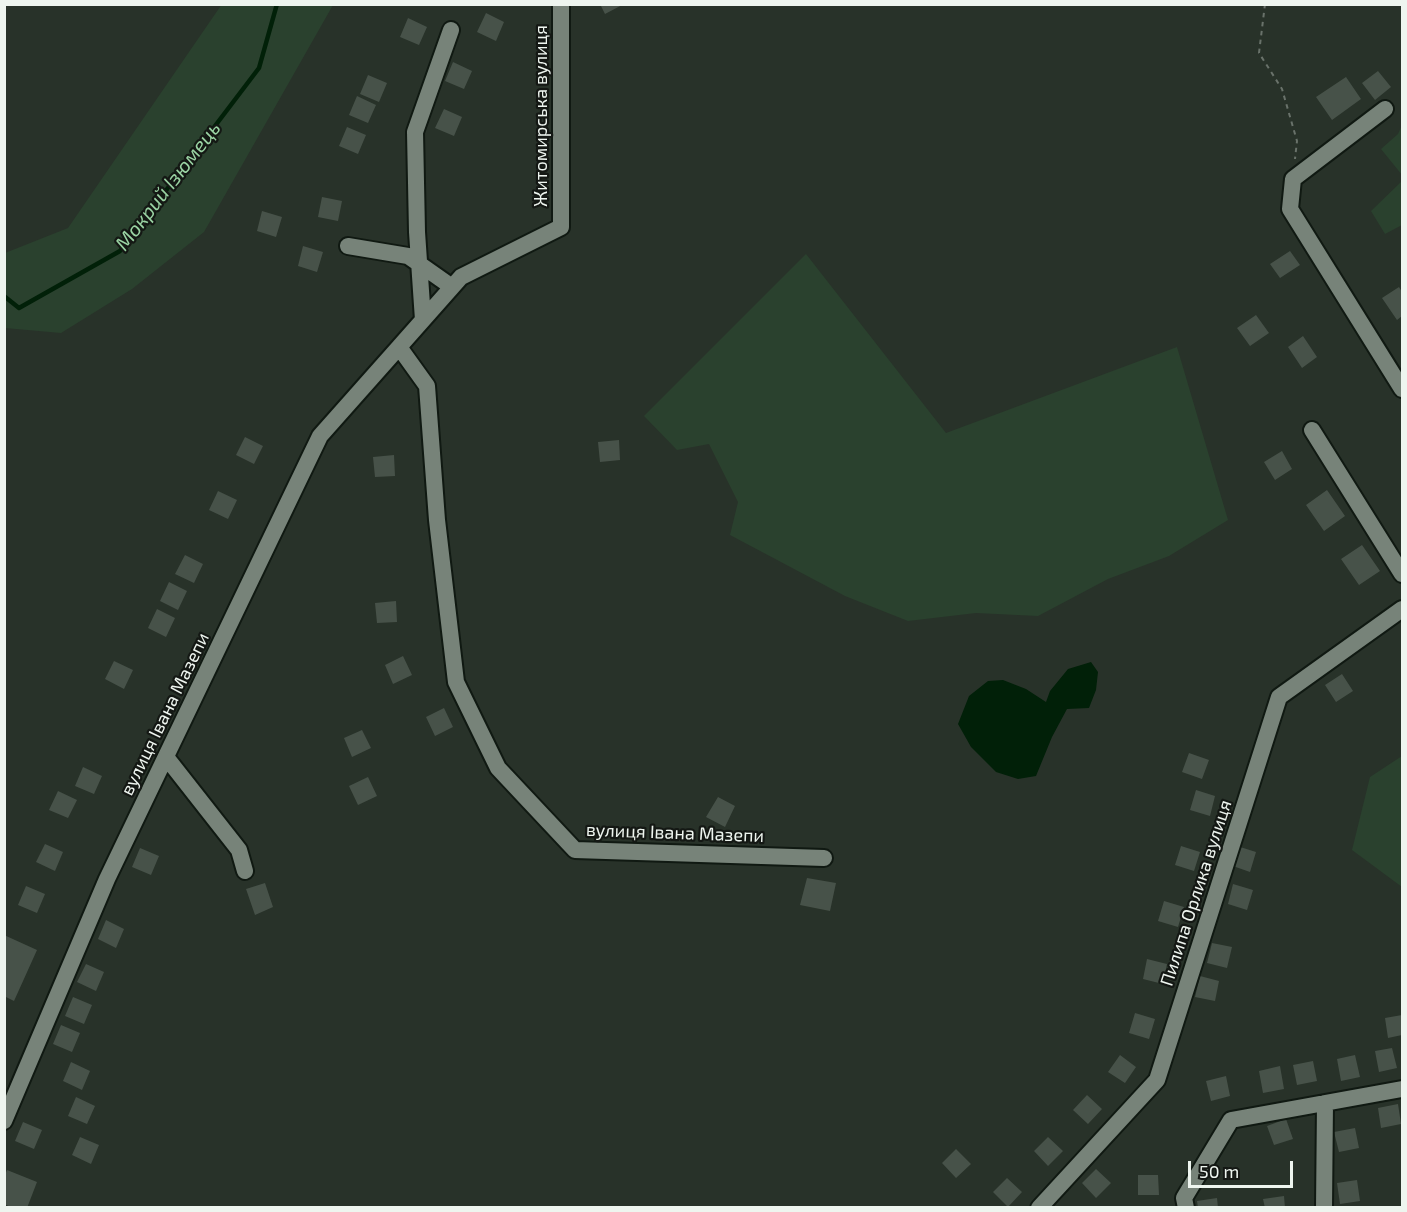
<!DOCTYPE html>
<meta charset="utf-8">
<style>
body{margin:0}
#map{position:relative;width:1407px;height:1212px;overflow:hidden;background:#283229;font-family:"Exo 2",sans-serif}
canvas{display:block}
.frame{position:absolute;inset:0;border:6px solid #eef5ef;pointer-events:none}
.scale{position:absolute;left:1188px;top:1161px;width:105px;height:27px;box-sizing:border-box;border:3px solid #eef5ef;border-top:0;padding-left:8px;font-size:18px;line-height:21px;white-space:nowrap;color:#eef5ef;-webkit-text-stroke:4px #141814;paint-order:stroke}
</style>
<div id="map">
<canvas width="1407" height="1212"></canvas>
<div class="frame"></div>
<div class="scale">50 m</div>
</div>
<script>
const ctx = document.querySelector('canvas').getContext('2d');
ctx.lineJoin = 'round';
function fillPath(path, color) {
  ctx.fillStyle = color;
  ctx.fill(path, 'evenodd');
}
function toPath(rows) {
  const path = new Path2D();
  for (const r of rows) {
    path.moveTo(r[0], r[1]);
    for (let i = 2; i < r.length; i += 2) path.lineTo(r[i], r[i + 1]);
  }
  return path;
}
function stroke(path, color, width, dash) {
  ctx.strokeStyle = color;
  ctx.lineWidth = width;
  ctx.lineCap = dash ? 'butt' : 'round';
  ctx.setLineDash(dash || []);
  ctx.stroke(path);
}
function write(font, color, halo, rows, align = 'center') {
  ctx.font = font + ' "Exo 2",sans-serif';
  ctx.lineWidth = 4.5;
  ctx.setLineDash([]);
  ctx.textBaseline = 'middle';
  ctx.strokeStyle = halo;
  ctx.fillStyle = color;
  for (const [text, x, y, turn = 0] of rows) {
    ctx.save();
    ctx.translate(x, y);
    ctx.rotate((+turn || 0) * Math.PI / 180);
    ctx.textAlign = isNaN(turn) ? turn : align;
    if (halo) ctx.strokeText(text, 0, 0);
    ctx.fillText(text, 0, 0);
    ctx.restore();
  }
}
const green = toPath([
 [222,4,333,5,204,232,132,289,61,333,5,328,5,253,68,228],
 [1402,125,1402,175,1381,149,1398,134],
 [1402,181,1402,225,1385,234,1371,211],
 [806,254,946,433,1177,347,1228,520,1169,556,1108,579,1038,616,976,613,908,621,845,596,730,535,738,502,709,444,677,450,644,416],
 [1402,756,1402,887,1352,850,1370,777]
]);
const water = toPath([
 [1091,662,1098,672,1096,690,1089,708,1067,709,1052,737,1036,776,1018,779,996,772,971,747,958,724,969,696,988,681,1003,680,1026,689,1046,702,1050,691,1068,669]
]);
const stream = toPath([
 [4,296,19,308,120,251,259,68,277,4]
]);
const building = toPath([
 [600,4,624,4,605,14],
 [486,13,504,22,496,41,477,32],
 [408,18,427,27,419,45,400,37],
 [453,62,472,71,464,89,445,81],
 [1378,71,1391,87,1375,100,1362,83],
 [368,75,387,83,379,102,360,94],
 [1346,77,1361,99,1332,120,1316,97],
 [357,96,376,105,368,123,349,115],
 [444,109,462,117,454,136,435,128],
 [347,127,366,135,358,154,339,146],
 [322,197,342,201,338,221,318,217],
 [262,211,282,217,276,237,257,231],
 [303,246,323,252,317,272,298,266],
 [1290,251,1300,265,1280,278,1270,264],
 [1399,287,1402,292,1402,316,1397,320,1382,298],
 [1256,315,1269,333,1250,346,1237,328],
 [1303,336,1317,357,1302,368,1288,347],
 [245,437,263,446,254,464,236,455],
 [619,440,620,460,600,462,598,442],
 [1282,451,1292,469,1275,480,1264,462],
 [394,455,395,476,375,477,373,457],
 [1327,490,1345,516,1324,531,1306,505],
 [218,491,237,500,228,519,209,510],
 [1362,545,1380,571,1359,585,1341,559],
 [185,555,203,564,194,583,175,574],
 [169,582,187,591,178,610,160,601],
 [396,601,397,622,377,623,375,603],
 [157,609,175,618,166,637,148,628],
 [403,656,412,675,393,684,385,665],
 [114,661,133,670,124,689,105,679],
 [1342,674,1353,691,1336,702,1325,685],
 [444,708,453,727,435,736,426,717],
 [362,730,371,748,352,757,344,738],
 [1189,753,1209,760,1202,779,1182,772],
 [83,767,102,776,94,794,75,786],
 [368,777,377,796,358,805,349,786],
 [1196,790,1215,796,1210,816,1190,810],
 [58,791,77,800,68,818,49,810],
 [718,797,735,806,725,827,706,817],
 [45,844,63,852,55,871,36,862],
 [1181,846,1200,852,1194,871,1175,865],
 [1237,846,1256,852,1250,872,1230,865],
 [140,848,159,856,151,875,132,867],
 [807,878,836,883,830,911,800,905],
 [265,883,273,907,255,915,246,889],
 [1233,884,1253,890,1247,910,1228,904],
 [26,886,45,894,37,913,18,905],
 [1164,901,1184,907,1178,927,1158,921],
 [106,920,124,929,116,948,98,939],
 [4,935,37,950,14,1001,4,996],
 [1212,943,1232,947,1227,968,1207,963],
 [1147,959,1167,964,1163,984,1143,979],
 [86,964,104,972,96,991,77,982],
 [1200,976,1219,981,1215,1001,1195,997],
 [73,997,92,1005,84,1024,65,1016],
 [1135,1013,1155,1019,1149,1039,1129,1033],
 [1402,1015,1402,1035,1388,1038,1385,1018],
 [61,1025,80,1033,72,1052,53,1044],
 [1392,1048,1397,1068,1379,1072,1375,1051],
 [1120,1055,1136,1067,1125,1083,1108,1072],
 [1355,1055,1360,1077,1341,1081,1337,1059],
 [1313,1061,1317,1081,1297,1085,1293,1065],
 [71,1062,90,1071,82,1090,63,1081],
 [1280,1066,1284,1089,1263,1093,1259,1071],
 [1226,1076,1230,1096,1211,1101,1206,1081],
 [1087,1095,1102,1109,1088,1124,1073,1110],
 [76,1097,95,1106,87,1124,68,1116],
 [1398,1104,1401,1124,1381,1128,1378,1108],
 [1286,1119,1293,1139,1274,1145,1267,1126],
 [23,1122,42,1130,34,1149,15,1141],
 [1355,1128,1359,1148,1339,1152,1334,1132],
 [80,1137,99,1145,91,1164,72,1155],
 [1048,1137,1063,1151,1048,1166,1034,1151],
 [956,1149,971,1164,956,1178,942,1163],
 [1096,1169,1111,1183,1096,1198,1082,1183],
 [7,1170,37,1182,27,1208,13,1208,4,1204,4,1177],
 [1138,1175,1158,1175,1159,1195,1138,1195],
 [1007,1178,1022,1192,1008,1207,993,1192],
 [1357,1180,1360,1201,1340,1204,1337,1183],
 [1284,1196,1285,1208,1265,1208,1263,1199],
 [1217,1198,1218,1208,1198,1208,1197,1201]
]);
const path = toPath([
 [1265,4,1259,53,1282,89,1297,141,1295,159]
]);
const minor = toPath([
 [1385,109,1293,179,1290,209,1402,389],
 [348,246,408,256,452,287],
 [423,320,417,232,415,132,451,30],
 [399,347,461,277,561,227,561,4],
 [1312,430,1402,574],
 [166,757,239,850,245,871],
 [4,1121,107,879,320,436,399,347,427,386,437,520,456,682,498,768,575,850,824,858],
 [1039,1208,1157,1080,1279,697,1402,609],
 [1186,1208,1184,1198,1231,1120,1402,1089],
 [1324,1208,1325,1103]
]);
const streetNames = [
 ["Житомирська вулиця",541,116,-90],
 ["вулиця Івана Мазепи",165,714,-64],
 ["вулиця Івана Мазепи",675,833,2],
 ["Пилипа Орлика вулиця",1196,893,-72]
];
const waterNames = [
 ["Мокрий Ізюмець",168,186,-52]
];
fillPath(green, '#2a412e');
fillPath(water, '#012008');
stroke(stream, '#012008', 4.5);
fillPath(building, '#475249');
stroke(minor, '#101912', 20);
stroke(path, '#69726a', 2, [4.5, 4.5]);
stroke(minor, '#778379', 16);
write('18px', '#eef5ef', '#141814', streetNames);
write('italic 20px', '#9ad3a3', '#141814', waterNames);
</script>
